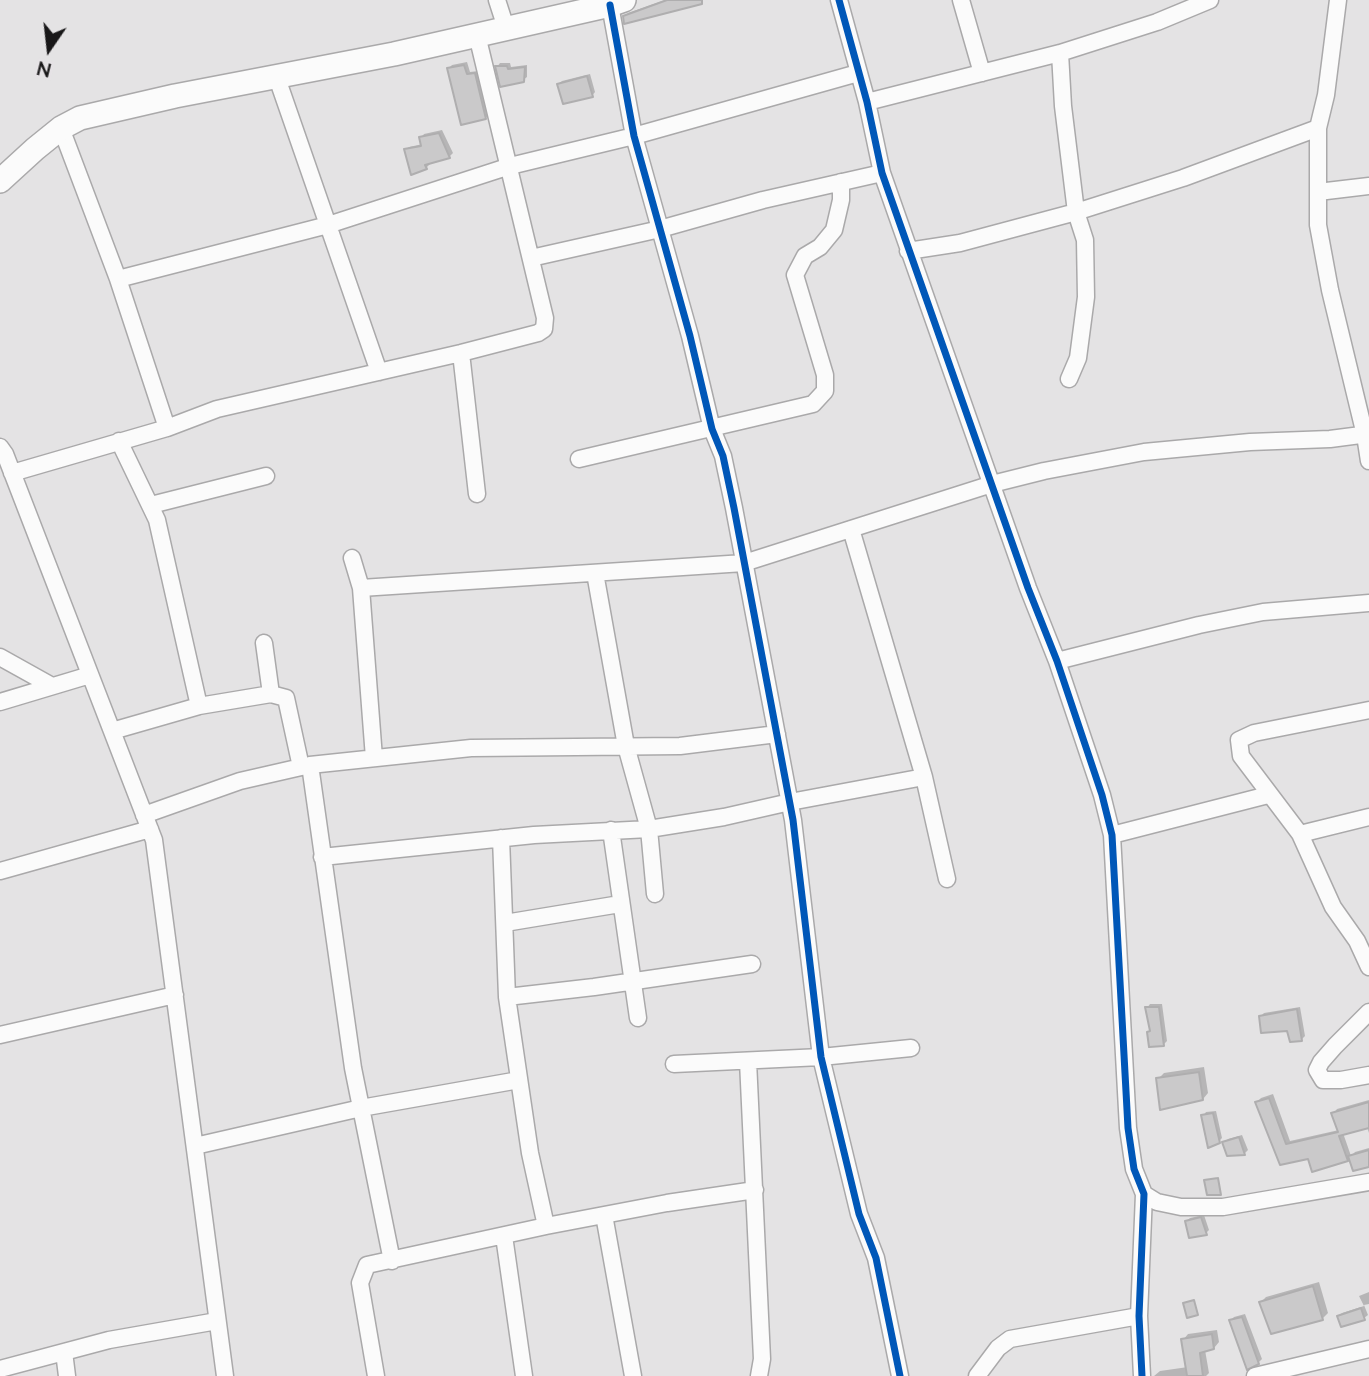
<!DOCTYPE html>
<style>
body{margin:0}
#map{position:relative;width:1369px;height:1376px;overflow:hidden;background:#e4e3e4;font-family:Mulish,sans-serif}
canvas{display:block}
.north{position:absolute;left:14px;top:14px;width:70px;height:70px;-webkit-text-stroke:5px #e5e2e5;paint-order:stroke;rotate:194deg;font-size:19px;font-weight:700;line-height:28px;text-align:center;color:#181718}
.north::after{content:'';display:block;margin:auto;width:24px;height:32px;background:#181718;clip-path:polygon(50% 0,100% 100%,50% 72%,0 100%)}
</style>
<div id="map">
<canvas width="1369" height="1376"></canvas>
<div class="north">N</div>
</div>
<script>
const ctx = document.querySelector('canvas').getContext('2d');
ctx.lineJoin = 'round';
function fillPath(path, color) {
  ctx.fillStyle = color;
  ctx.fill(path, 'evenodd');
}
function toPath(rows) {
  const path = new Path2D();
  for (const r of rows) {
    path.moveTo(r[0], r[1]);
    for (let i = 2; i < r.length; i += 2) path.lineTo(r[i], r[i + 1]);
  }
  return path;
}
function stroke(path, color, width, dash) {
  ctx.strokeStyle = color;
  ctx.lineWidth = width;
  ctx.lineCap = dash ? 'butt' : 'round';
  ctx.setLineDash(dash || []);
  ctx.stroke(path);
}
const shadow = toPath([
 [665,0,685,0,625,17,628,13],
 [467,62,470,72,478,71,489,114,486,118,449,68,452,65],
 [500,63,510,63,511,67,527,65,527,77,523,80,497,67],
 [590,74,595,92,592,96,559,84,562,81],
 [442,130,453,153,449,157,429,162,430,164,426,168,412,173,406,150,409,147,423,144,421,138,424,134],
 [1150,1004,1162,1004,1167,1041,1164,1044,1152,1030,1147,1008],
 [1300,1007,1305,1036,1301,1040,1288,1029,1261,1016,1264,1013],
 [1204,1067,1208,1093,1203,1099,1158,1079,1164,1073],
 [1273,1094,1290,1141,1339,1130,1333,1114,1337,1109,1369,1100,1369,1133,1367,1127,1343,1133,1351,1156,1355,1152,1369,1148,1369,1165,1350,1156,1347,1160,1309,1157,1282,1163,1257,1102,1261,1098],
 [1216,1111,1222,1138,1219,1141,1203,1116,1206,1112],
 [1242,1135,1248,1150,1245,1153,1228,1154,1224,1143,1228,1139],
 [1204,1215,1209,1230,1206,1233,1187,1221,1190,1218],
 [1319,1282,1328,1313,1322,1319,1261,1302,1266,1297],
 [1369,1292,1369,1304,1364,1305,1368,1315,1364,1318,1339,1316,1342,1313,1364,1306,1359,1296],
 [1245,1314,1262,1359,1258,1363,1231,1320,1234,1317],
 [1217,1330,1219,1342,1214,1348,1205,1350,1209,1373,1206,1376,1154,1376,1160,1371,1188,1367,1183,1340,1188,1334]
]);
const building = toPath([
 [667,0,702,0,702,4,624,24,623,16,667,0],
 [464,65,467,74,475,73,486,119,461,125,447,68,464,65],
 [495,66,507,66,508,69,525,67,524,82,500,87,495,66],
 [587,76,593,97,563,104,557,84,587,76],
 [439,133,450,158,425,165,427,169,411,175,404,149,421,146,419,137,439,133],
 [1145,1007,1159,1007,1164,1046,1149,1047,1147,1032,1150,1031,1145,1007],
 [1297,1009,1302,1041,1290,1042,1287,1031,1261,1033,1259,1016,1297,1009],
 [1199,1072,1203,1100,1160,1110,1156,1078,1199,1072],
 [1269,1098,1286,1144,1338,1132,1331,1113,1369,1102,1369,1128,1339,1136,1348,1161,1312,1172,1308,1159,1280,1165,1255,1102,1269,1098],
 [1213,1113,1220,1143,1208,1148,1201,1115,1213,1113],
 [1239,1137,1245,1155,1227,1156,1222,1142,1239,1137],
 [1369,1150,1369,1167,1353,1171,1348,1156,1369,1150],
 [1218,1178,1221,1195,1207,1195,1204,1180,1218,1178],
 [1201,1217,1207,1235,1189,1238,1185,1221,1201,1217],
 [1313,1286,1323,1320,1271,1334,1259,1302,1313,1286],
 [1194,1300,1198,1315,1187,1318,1183,1303,1194,1300],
 [1361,1308,1365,1320,1341,1327,1337,1316,1361,1308],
 [1242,1317,1259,1364,1247,1370,1229,1320,1242,1317],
 [1212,1334,1214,1349,1200,1353,1203,1376,1187,1376,1181,1339,1212,1334]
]);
const street = toPath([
 [497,0,506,28],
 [839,0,867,102,882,173,1028,588,1057,661,1102,795,1112,835,1128,1128,1134,1169,1144,1194,1139,1316,1142,1376],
 [961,0,982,73],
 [1338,0,1326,95,1318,128,1318,225,1330,290,1365,435,1369,461],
 [610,5,634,136,690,336,712,429,723,456,734,508,793,820,821,1057,859,1214,876,1258,900,1376],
 [1060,53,1063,106,1076,212,1085,240,1086,297,1078,358,1069,379],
 [277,78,379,372],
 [867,102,1060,53,1157,22,1210,0],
 [61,128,118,279,167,428],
 [1318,192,1369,186],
 [908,251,960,243,1076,212,1183,178,1318,128],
 [531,258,660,229,763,200,882,173],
 [118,279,328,225,510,166,634,136,858,73],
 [461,353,477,494],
 [119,441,157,520,199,706],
 [0,447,5,454,154,840,225,1376],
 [579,459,813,404,825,391,825,375,795,275,805,256,820,247,834,230,841,200,841,182],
 [12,473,167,428,217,409,461,353,538,333,544,329,545,318,477,35],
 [151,505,266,476],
 [851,529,924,777,947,879],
 [352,558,361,588,374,758],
 [595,573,626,746,649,829,655,894],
 [361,588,744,563,992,484,1044,471,1144,452,1250,442,1330,439,1369,434],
 [264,643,271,694],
 [0,657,52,686],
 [1057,661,1199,625,1263,612,1369,603],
 [0,702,90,675],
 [1369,710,1254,733,1239,740,1241,756,1300,834,1333,907,1357,941,1369,967],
 [112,731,199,706,271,694,286,698,301,767],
 [310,765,353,1068,392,1261],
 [144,815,240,781,310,765,471,748,680,746,777,734],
 [611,830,638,1018],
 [1300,834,1369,817],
 [1112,835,1268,795],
 [501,838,507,997,530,1153,546,1226],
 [322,857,534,835,649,829,724,817,790,802,924,777],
 [0,871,150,829],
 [505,923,620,904],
 [507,997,594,987,752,964],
 [1369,1012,1335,1046,1321,1062,1317,1070,1323,1080,1341,1080,1369,1075],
 [0,1035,175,995],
 [748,1061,762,1359,759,1376],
 [674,1064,821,1057,911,1048],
 [195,1146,361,1108,519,1080],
 [1144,1194,1157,1202,1181,1207,1223,1207,1369,1182],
 [604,1215,633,1376],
 [504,1236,524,1376],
 [64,1352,67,1376],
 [0,1369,109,1340,217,1321],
 [376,1376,360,1283,367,1265,546,1226,667,1203,755,1190],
 [977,1376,998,1348,1010,1339,1139,1316],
 [1255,1376,1369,1349]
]);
const secondary = toPath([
 [0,181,35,149,61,128,80,118,175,96,394,54,610,5,624,0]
]);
const cycleway = toPath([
 [839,0,867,102,882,173,1028,588,1057,661,1102,795,1112,835,1128,1128,1134,1169,1144,1194,1139,1316,1142,1376],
 [610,5,634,136,690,336,712,429,723,456,734,508,793,820,821,1057,859,1214,876,1258,900,1376]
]);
fillPath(shadow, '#0003');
fillPath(building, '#cac9ca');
stroke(building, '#afaeaf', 2);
stroke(street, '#aaa9aa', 19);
stroke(secondary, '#aaa9aa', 26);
stroke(street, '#fbfbfb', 16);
stroke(secondary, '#fbfbfb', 23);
stroke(cycleway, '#0057b8', 7);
</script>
